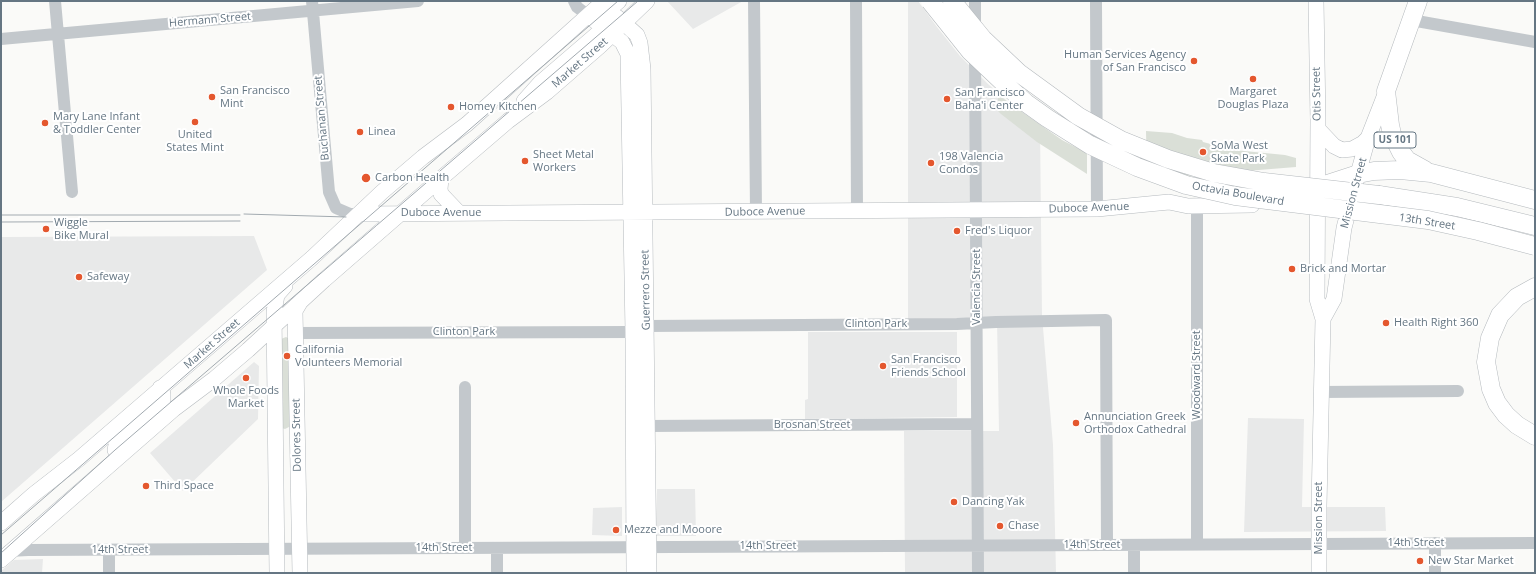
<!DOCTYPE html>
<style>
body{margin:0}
#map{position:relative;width:1536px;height:574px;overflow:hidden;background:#fafaf8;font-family:"Open Sans",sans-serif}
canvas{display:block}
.frame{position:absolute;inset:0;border:2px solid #657683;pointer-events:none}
</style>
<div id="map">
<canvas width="1536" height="574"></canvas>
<div class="frame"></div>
</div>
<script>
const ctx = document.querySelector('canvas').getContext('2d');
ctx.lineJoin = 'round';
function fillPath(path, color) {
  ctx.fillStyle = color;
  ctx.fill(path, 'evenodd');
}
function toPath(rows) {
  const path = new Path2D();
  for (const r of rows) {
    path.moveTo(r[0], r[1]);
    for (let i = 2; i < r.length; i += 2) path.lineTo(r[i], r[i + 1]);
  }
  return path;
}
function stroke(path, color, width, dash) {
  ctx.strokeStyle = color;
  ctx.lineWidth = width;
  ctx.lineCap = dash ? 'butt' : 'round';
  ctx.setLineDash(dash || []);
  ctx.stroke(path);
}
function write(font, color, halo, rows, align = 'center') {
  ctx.font = font + ' "Open Sans",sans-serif';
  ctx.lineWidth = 4;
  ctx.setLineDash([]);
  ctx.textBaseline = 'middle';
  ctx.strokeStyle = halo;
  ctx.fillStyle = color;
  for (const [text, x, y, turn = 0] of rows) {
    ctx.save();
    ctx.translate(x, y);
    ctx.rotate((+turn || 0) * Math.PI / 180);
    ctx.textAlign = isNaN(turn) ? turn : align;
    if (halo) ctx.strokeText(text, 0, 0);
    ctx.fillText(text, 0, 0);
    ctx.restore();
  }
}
const built = toPath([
 [667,1,743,1,693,29],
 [908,1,918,1,937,27,960,56,988,84,1015,108,1040,127,1042,316,1053,445,1056,573,905,573,904,431,999,431,997,320,908,320],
 [254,236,267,270,1,502,1,237],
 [808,332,957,332,957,417,805,419,805,400,808,399],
 [254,362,259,366,258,419,183,491,150,453],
 [1248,418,1304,419,1302,507,1385,507,1386,531,1244,532],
 [657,489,695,489,696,536,656,536],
 [622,507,622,536,592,535,593,508],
 [43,559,42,573,1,573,1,571,14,560]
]);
const green = toPath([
 [998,95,1062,140,1087,153,1087,174,1037,142,1001,114,998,111],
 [1146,131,1172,133,1187,138,1202,140,1203,142,1234,150,1285,155,1296,158,1296,167,1147,179],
 [286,337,288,338,291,426,285,429,282,428,281,339]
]);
const minor = toPath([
 [55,1,72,192],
 [312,1,329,192,336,208,350,214,360,214],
 [574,1,577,7,594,20],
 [754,1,756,212],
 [856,1,857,211],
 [975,1,975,32],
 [1096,1,1097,209],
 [1411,20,1535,42],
 [1,39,418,1],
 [975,52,978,573],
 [1197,206,1197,544],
 [646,326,957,324,996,322,1106,320,1107,545],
 [295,333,633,332],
 [465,387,465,548],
 [1321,392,1458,391],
 [647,426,977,424],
 [1435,543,1435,573],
 [1134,545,1134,573],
 [497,548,497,573],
 [8,551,28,550,1535,543],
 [109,573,109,550]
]);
const major = toPath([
 [1316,1,1318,120,1317,299,1323,319,1319,506,1319,573],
 [617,17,637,35,640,43,643,69,649,573],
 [597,20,619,1],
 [595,21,622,42,628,54,633,332,634,573],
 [524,101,540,83,611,22],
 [1318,129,1334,146,1342,150,1352,149,1363,143,1368,138],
 [441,179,440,189,441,194,459,213],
 [360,214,1097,209,1169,202,1188,206,1252,205],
 [1323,319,1334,299,1344,228,1358,174,1368,138,1386,92],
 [120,456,115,450,117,441,163,401,163,394,160,388],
 [1,523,34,494,79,459,312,258,382,192,423,157,467,124,604,1],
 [1,560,174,409,214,379,248,350,324,280,424,193,508,121,547,92,600,46,647,1],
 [277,573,274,312,277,295,285,286],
 [300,573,295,311,301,301]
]);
const highway = toPath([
 [1418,1,1386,91,1390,125,1392,134,1401,152,1407,160,1425,170],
 [1318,187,1358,174,1374,171,1400,170,1431,173,1535,200],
 [1379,195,1457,207,1535,226],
 [1535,287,1517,297,1500,315,1490,338,1486,362,1491,389,1497,403,1506,415,1517,425,1535,436]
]);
const tram = toPath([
 [244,214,346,217],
 [1,215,240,215],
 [1,222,240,221],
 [1,535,618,1],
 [1,553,115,450,638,1]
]);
const highwayBridge = toPath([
 [930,1,970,51,1007,86,1026,103,1047,118,1090,145,1137,167,1186,185,1235,196,1428,220,1478,231,1535,246],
 [952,1,983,39,1019,73,1078,116,1121,140,1168,159,1214,173,1264,182,1379,195]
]);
const markers = [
 [1194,61,4,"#e4572e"],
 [1253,79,4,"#e4572e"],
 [212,97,4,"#e4572e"],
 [947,99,4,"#e4572e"],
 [451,107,4,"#e4572e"],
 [195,122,4,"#e4572e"],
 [45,123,4,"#e4572e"],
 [360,132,4,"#e4572e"],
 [1203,152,4,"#e4572e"],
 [525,161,4,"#e4572e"],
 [931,163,4,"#e4572e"],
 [366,178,5,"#e4572e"],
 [46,229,4,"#e4572e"],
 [957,231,4,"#e4572e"],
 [1292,269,4,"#e4572e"],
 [79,277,4,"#e4572e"],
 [1386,323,4,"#e4572e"],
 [287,356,4,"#e4572e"],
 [883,366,4,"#e4572e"],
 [246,378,4,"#e4572e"],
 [1076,423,4,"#e4572e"],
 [146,486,4,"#e4572e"],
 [954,502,4,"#e4572e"],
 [1000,526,4,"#e4572e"],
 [616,530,4,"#e4572e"],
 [1420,561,4,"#e4572e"]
];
const shields = [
 [1395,140,42]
];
const shieldNames = [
 ["US 101",1395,140]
];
const streetNames = [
 ["Hermann Street",210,20,-5],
 ["Market Street",580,63,-41],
 ["Otis Street",1317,94,-91],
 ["Buchanan Street",322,118,-95],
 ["Mission Street",1354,193,-75],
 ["Octavia Boulevard",1238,194,10],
 ["Duboce Avenue",1089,208,-2],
 ["Duboce Avenue",765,212,-1],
 ["Duboce Avenue",441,213],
 ["13th Street",1427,222,9],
 ["Valencia Street",977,287,-90],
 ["Guerrero Street",646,290,-91],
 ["Clinton Park",876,324],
 ["Clinton Park",464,332],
 ["Market Street",212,344,-41],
 ["Woodward Street",1197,375,-90],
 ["Brosnan Street",812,425],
 ["Dolores Street",297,435,-91],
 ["Mission Street",1319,518,-90],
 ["14th Street",1416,543],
 ["14th Street",1092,545],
 ["14th Street",768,546],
 ["14th Street",444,548],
 ["14th Street",120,550]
];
const poiNames = [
 ["Human Services Agency",1186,55,"right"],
 ["of San Francisco",1186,68,"right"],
 ["San Francisco",220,91],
 ["Mint",220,104],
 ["Margaret",1253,92,"center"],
 ["Douglas Plaza",1253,105,"center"],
 ["San Francisco",955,93],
 ["Baha'i Center",955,106],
 ["Homey Kitchen",459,107],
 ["Mary Lane Infant",53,117],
 ["& Toddler Center",53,130],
 ["Linea",368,132],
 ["United",195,135,"center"],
 ["States Mint",195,148,"center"],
 ["SoMa West",1211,146],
 ["Skate Park",1211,159],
 ["Sheet Metal",533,155],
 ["Workers",533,168],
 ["198 Valencia",939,157],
 ["Condos",939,170],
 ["Carbon Health",375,178],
 ["Wiggle",54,223],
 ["Bike Mural",54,236],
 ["Fred's Liquor",965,231],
 ["Brick and Mortar",1300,269],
 ["Safeway",87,277],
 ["Health Right 360",1394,323],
 ["California",295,350],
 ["Volunteers Memorial",295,363],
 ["San Francisco",891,360],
 ["Friends School",891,373],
 ["Whole Foods",246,391,"center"],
 ["Market",246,404,"center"],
 ["Annunciation Greek",1084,417],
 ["Orthodox Cathedral",1084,430],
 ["Third Space",154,486],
 ["Dancing Yak",962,502],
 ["Chase",1008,526],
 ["Mezze and Mooore",624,530],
 ["New Star Market",1428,561]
];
fillPath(built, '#e8e9e9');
fillPath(green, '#dadfd7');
stroke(major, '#b5babe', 16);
stroke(highway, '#b4b9bd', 19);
stroke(minor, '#c3c8cc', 12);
stroke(major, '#fff', 15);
stroke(highway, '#fff', 18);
stroke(tram, '#a2aab0', 1);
stroke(highwayBridge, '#b4b9bd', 19, []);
stroke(highwayBridge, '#fff', 18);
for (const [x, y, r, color] of markers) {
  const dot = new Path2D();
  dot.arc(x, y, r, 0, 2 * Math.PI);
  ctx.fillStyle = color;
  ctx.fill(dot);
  stroke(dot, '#fff', 1.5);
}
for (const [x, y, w] of shields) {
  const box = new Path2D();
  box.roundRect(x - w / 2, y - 8, w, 16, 3);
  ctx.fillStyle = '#fff';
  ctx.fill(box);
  stroke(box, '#657683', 1);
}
write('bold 10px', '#657683', null, shieldNames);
write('11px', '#657683', '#fff', streetNames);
write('11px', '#657683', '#fff', poiNames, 'left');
</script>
